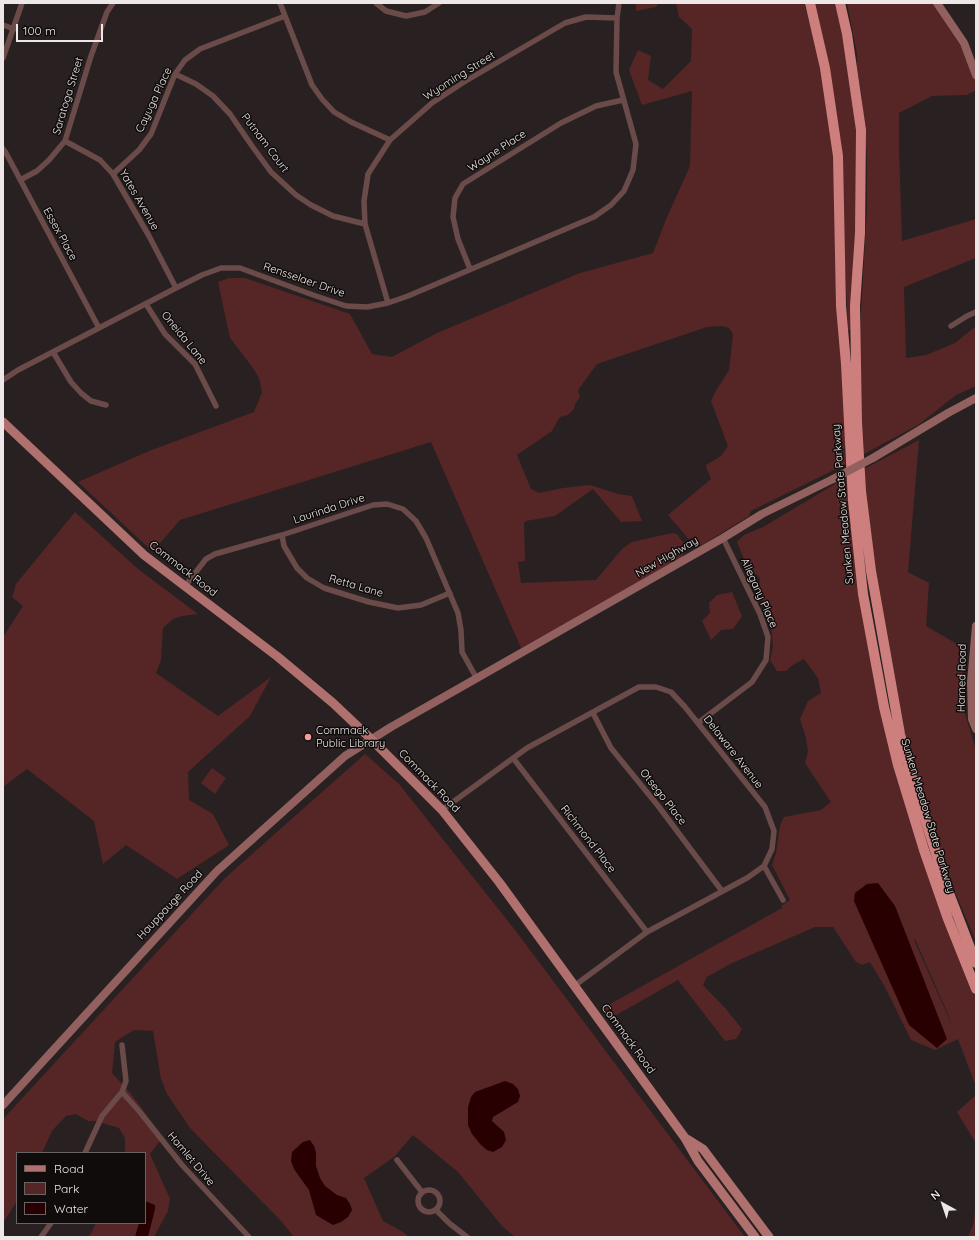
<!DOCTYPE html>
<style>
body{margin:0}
#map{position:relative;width:979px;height:1240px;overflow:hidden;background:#292121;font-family:Quicksand,sans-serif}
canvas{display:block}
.frame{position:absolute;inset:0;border:4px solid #ede7e7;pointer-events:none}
.legend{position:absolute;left:16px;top:1152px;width:130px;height:72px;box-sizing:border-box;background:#0f0c0b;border:1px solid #686463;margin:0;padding:5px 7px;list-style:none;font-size:12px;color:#ede7e7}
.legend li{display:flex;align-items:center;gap:8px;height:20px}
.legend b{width:20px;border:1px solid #686463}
.north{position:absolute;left:923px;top:1184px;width:40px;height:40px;-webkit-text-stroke:3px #0f0c0b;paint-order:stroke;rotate:320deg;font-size:11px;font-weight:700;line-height:16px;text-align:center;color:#ede7e7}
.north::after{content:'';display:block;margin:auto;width:14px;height:18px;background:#ede7e7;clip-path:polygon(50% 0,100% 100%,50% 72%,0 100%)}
.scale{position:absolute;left:16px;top:24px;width:87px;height:18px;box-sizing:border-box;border:2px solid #ede7e7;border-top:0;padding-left:5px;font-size:12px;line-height:14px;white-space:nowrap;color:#ede7e7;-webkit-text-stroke:3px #0f0c0b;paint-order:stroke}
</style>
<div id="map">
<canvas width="979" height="1240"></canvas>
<div class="frame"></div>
<ul class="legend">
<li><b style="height:5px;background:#b0706e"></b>Road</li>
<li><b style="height:11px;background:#562525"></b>Park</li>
<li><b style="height:11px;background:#280001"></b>Water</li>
</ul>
<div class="north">N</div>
<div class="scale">100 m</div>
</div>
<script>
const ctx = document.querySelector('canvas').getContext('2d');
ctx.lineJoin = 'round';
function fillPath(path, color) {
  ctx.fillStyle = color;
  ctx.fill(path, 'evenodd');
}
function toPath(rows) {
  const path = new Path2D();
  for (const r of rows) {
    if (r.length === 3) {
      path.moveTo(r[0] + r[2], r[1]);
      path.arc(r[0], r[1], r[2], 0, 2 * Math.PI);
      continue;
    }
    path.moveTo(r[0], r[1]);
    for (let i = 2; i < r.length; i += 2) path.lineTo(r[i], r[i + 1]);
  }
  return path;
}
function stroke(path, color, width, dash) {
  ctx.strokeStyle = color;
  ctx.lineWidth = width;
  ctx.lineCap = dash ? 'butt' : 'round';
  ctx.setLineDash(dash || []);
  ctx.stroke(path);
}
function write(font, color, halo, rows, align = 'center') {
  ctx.font = font + ' Quicksand,sans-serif';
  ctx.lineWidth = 3;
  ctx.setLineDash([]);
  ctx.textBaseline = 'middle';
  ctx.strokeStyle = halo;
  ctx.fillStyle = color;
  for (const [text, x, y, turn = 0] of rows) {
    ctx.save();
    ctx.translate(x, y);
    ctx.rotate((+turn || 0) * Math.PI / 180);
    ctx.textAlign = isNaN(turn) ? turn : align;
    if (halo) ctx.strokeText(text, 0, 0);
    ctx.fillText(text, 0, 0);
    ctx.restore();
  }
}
const green = toPath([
 [636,3,659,3,656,7,636,11],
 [676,3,804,3,817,49,832,134,846,440,844,450,846,464,751,511,749,516,702,545,692,543,668,515,711,479,706,467,706,465,721,456,728,446,711,401,714,394,729,370,733,334,729,328,722,326,707,327,597,364,578,390,580,397,575,404,574,409,568,415,560,417,552,431,517,455,531,489,539,493,563,488,590,485,618,494,632,496,642,521,621,522,593,489,555,516,526,521,524,523,525,561,518,562,521,583,596,580,622,549,632,542,672,533,677,534,684,544,685,552,680,559,521,648,431,442,180,520,161,542,152,551,78,482,149,451,254,412,262,392,259,378,253,368,230,338,218,282,229,278,245,278,350,314,372,354,392,357,437,333,580,273,653,253,667,217,690,166,692,91,642,105,629,70,638,50,651,56,648,80,663,89,691,61,692,29,679,17],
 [813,3,836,3,842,27,851,85,858,149,853,330,848,330,840,150],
 [847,3,933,3,963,49,976,80,976,90,967,95,932,96,899,113,899,148,902,241,976,219,976,258,904,287,906,358,926,355,955,343,976,326,976,386,956,395,918,425,862,455,859,347,867,208,867,156,861,92,857,69,857,54],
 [919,440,908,572,929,583,926,626,964,648,963,707,976,750,976,942,953,887,930,823,901,718,883,626,862,470],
 [848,477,859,582,935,895,976,998,976,1087,958,1039,935,1050,911,1040,885,987,870,962,862,965,856,962,833,927,815,927,730,964,707,977,703,985,726,1009,742,1029,736,1039,725,1041,678,980,611,1018,603,1008,782,908,781,906,790,900,772,865,776,853,780,826,784,817,821,810,831,802,805,763,808,752,806,738,800,719,808,701,821,693,818,678,804,659,791,666,786,671,777,671,770,660,773,647,771,626,759,590,760,578,752,570,744,559,737,542,744,535,763,527,845,478],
 [915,939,947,1012,952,1025,914,940],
 [75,512,138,569,198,614,182,616,173,619,163,628,161,660,156,673,218,716,271,677,250,716,188,772,189,800,213,814,229,845,177,879,126,845,103,864,94,821,27,769,3,787,3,637,23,606,12,597,16,584],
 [732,592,742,616,733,629,721,630,711,640,702,621,710,613,709,603,717,595],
 [365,754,399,784,515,930,745,1237,515,1237,502,1226,458,1172,413,1135,394,1157,364,1178,383,1221,403,1232,409,1237,294,1237,282,1222,190,1128,167,1094,161,1079,153,1031,134,1030,115,1042,112,1073,131,1094,163,1137,150,1154,170,1199,168,1211,154,1237,89,1237,96,1223,145,1223,145,1153,125,1153,125,1138,119,1128,96,1121,88,1121,76,1114,66,1116,52,1131,42,1153,17,1153,17,1201,3,1223,3,1119,225,878],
 [212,768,226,778,215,794,201,783],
 [976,1095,976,1141,974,1140,957,1112],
 [976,1192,976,1237,968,1237,974,1222]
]);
const water = toPath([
 [878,883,895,906,947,1039,937,1048,909,1025,854,901,855,893,867,884],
 [505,1081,513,1084,518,1089,520,1096,518,1102,493,1117,492,1121,504,1132,506,1140,502,1147,493,1152,487,1150,481,1145,472,1134,468,1125,468,1107,471,1097,475,1092],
 [310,1140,314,1146,316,1153,316,1166,320,1178,325,1186,337,1195,346,1198,350,1204,352,1210,348,1217,341,1222,333,1225,316,1215,309,1190,294,1169,291,1161,292,1152,303,1142],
 [145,1201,155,1205,155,1209,148,1237,135,1237,139,1223,145,1223]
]);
const street = toPath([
 [280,3,312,85,322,99,334,112,351,122,390,140],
 [376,3,386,11,406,16,425,12,439,3],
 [3,25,14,29],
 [3,58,22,3],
 [175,74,196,84,213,96,230,114,252,146,271,172,296,195,311,205,333,216,365,224],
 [65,141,100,160,113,174,149,236,176,288],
 [3,149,6,153,99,328],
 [113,174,139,150,151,134,175,74,185,60,200,49,285,16],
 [20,180,37,171,49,160,65,141,91,56,107,12,113,3],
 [470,269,458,239,453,217,455,198,463,184,561,123,596,106,623,100],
 [388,303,365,224,364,201,368,174,390,140,432,103,464,82,565,23,586,17,617,18],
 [146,304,165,334,195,364,216,406],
 [951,326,967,316,976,312],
 [53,352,71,382,81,393,91,401,106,405],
 [3,380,18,370,176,288,202,275,221,268,240,268,313,295,346,306,367,307,388,303,408,296,594,217,611,205,624,191,633,170,636,144,616,72,617,18,619,3],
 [282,535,284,546,297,568,307,578,324,588,369,602,398,608,421,605,450,593],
 [185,586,206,559,215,554,282,535,373,505,387,504,403,509,416,521,426,538,458,613,461,630,462,652,477,679],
 [593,713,611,748,659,807,722,891],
 [698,723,752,682,766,660,768,637,760,614,723,538],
 [513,758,647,932],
 [442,810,527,748,639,687,656,687,671,692,685,707,765,807,774,831,772,849,764,866,747,878,647,932,574,986],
 [764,866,783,900],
 [122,1092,139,1111,182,1165,249,1237],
 [85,1153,102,1116,122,1092,126,1081,122,1045],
 [397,1160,422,1192],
 [429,1201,11],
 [436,1210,449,1223,467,1237],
 [41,1237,51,1223]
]);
const secondary = toPath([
 [937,3,964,43,976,75],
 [873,458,948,413,976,398],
 [976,626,971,682,972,719,976,729],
 [3,1105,217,871,345,756,391,727,723,538,762,514,833,479]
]);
const primary = toPath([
 [3,422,144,555,278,657,333,703,371,739,442,810,499,882,685,1138,698,1161,755,1237],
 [687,1139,703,1149,769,1237]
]);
const highway = toPath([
 [810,3,825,68,838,156,841,306,846,364,853,501,863,594,884,707,898,765,924,850,948,919,976,989],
 [840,3,847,34,861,130,860,233,855,306,857,422,861,491,871,571,900,734,912,778,947,888,976,963]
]);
const secondaryBridge = toPath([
 [833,479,873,458]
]);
const markers = [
 [308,737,4,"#f59b98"]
];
const streetNames = [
 ["Wyoming Street",459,76,-32],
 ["Saratoga Street",68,96,-73],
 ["Cayuga Place",154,100,-65],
 ["Putnam Court",265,143,53],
 ["Wayne Place",497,151,-33],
 ["Yates Avenue",139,200,60],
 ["Essex Place",60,234,61],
 ["Rensselaer Drive",304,280,19],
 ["Oneida Lane",184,338,51],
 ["Sunken Meadow State Parkway",843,504,-95],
 ["Laurinda Drive",329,509,-18],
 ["New Highway",667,557,-30],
 ["Commack Road",183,569,38],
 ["Retta Lane",356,586,16],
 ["Allegany Place",759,593,66],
 ["Harned Road",962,678,-89],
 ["Delaware Avenue",733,752,52],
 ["Commack Road",429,781,46],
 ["Otsego Place",663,797,52],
 ["Sunken Meadow State Parkway",928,816,73],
 ["Richmond Place",588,839,52],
 ["Hauppauge Road",170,905,-47],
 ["Commack Road",628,1039,54],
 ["Hamlet Drive",191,1159,50]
];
const poiNames = [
 ["Commack",316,731],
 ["Public Library",316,744]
];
fillPath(green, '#562525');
fillPath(water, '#280001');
stroke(street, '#6a4b49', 5.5);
stroke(secondary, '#92605e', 8);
stroke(primary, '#b0706e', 9);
stroke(highway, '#cc7f7c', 10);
stroke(secondaryBridge, '#92605e', 8);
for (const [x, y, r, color] of markers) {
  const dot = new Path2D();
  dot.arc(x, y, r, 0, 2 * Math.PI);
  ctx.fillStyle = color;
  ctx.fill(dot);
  stroke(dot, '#0f0c0b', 1.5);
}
write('11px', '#ede7e7', '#0f0c0b', streetNames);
write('11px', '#ede7e7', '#0f0c0b', poiNames, 'left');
</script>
